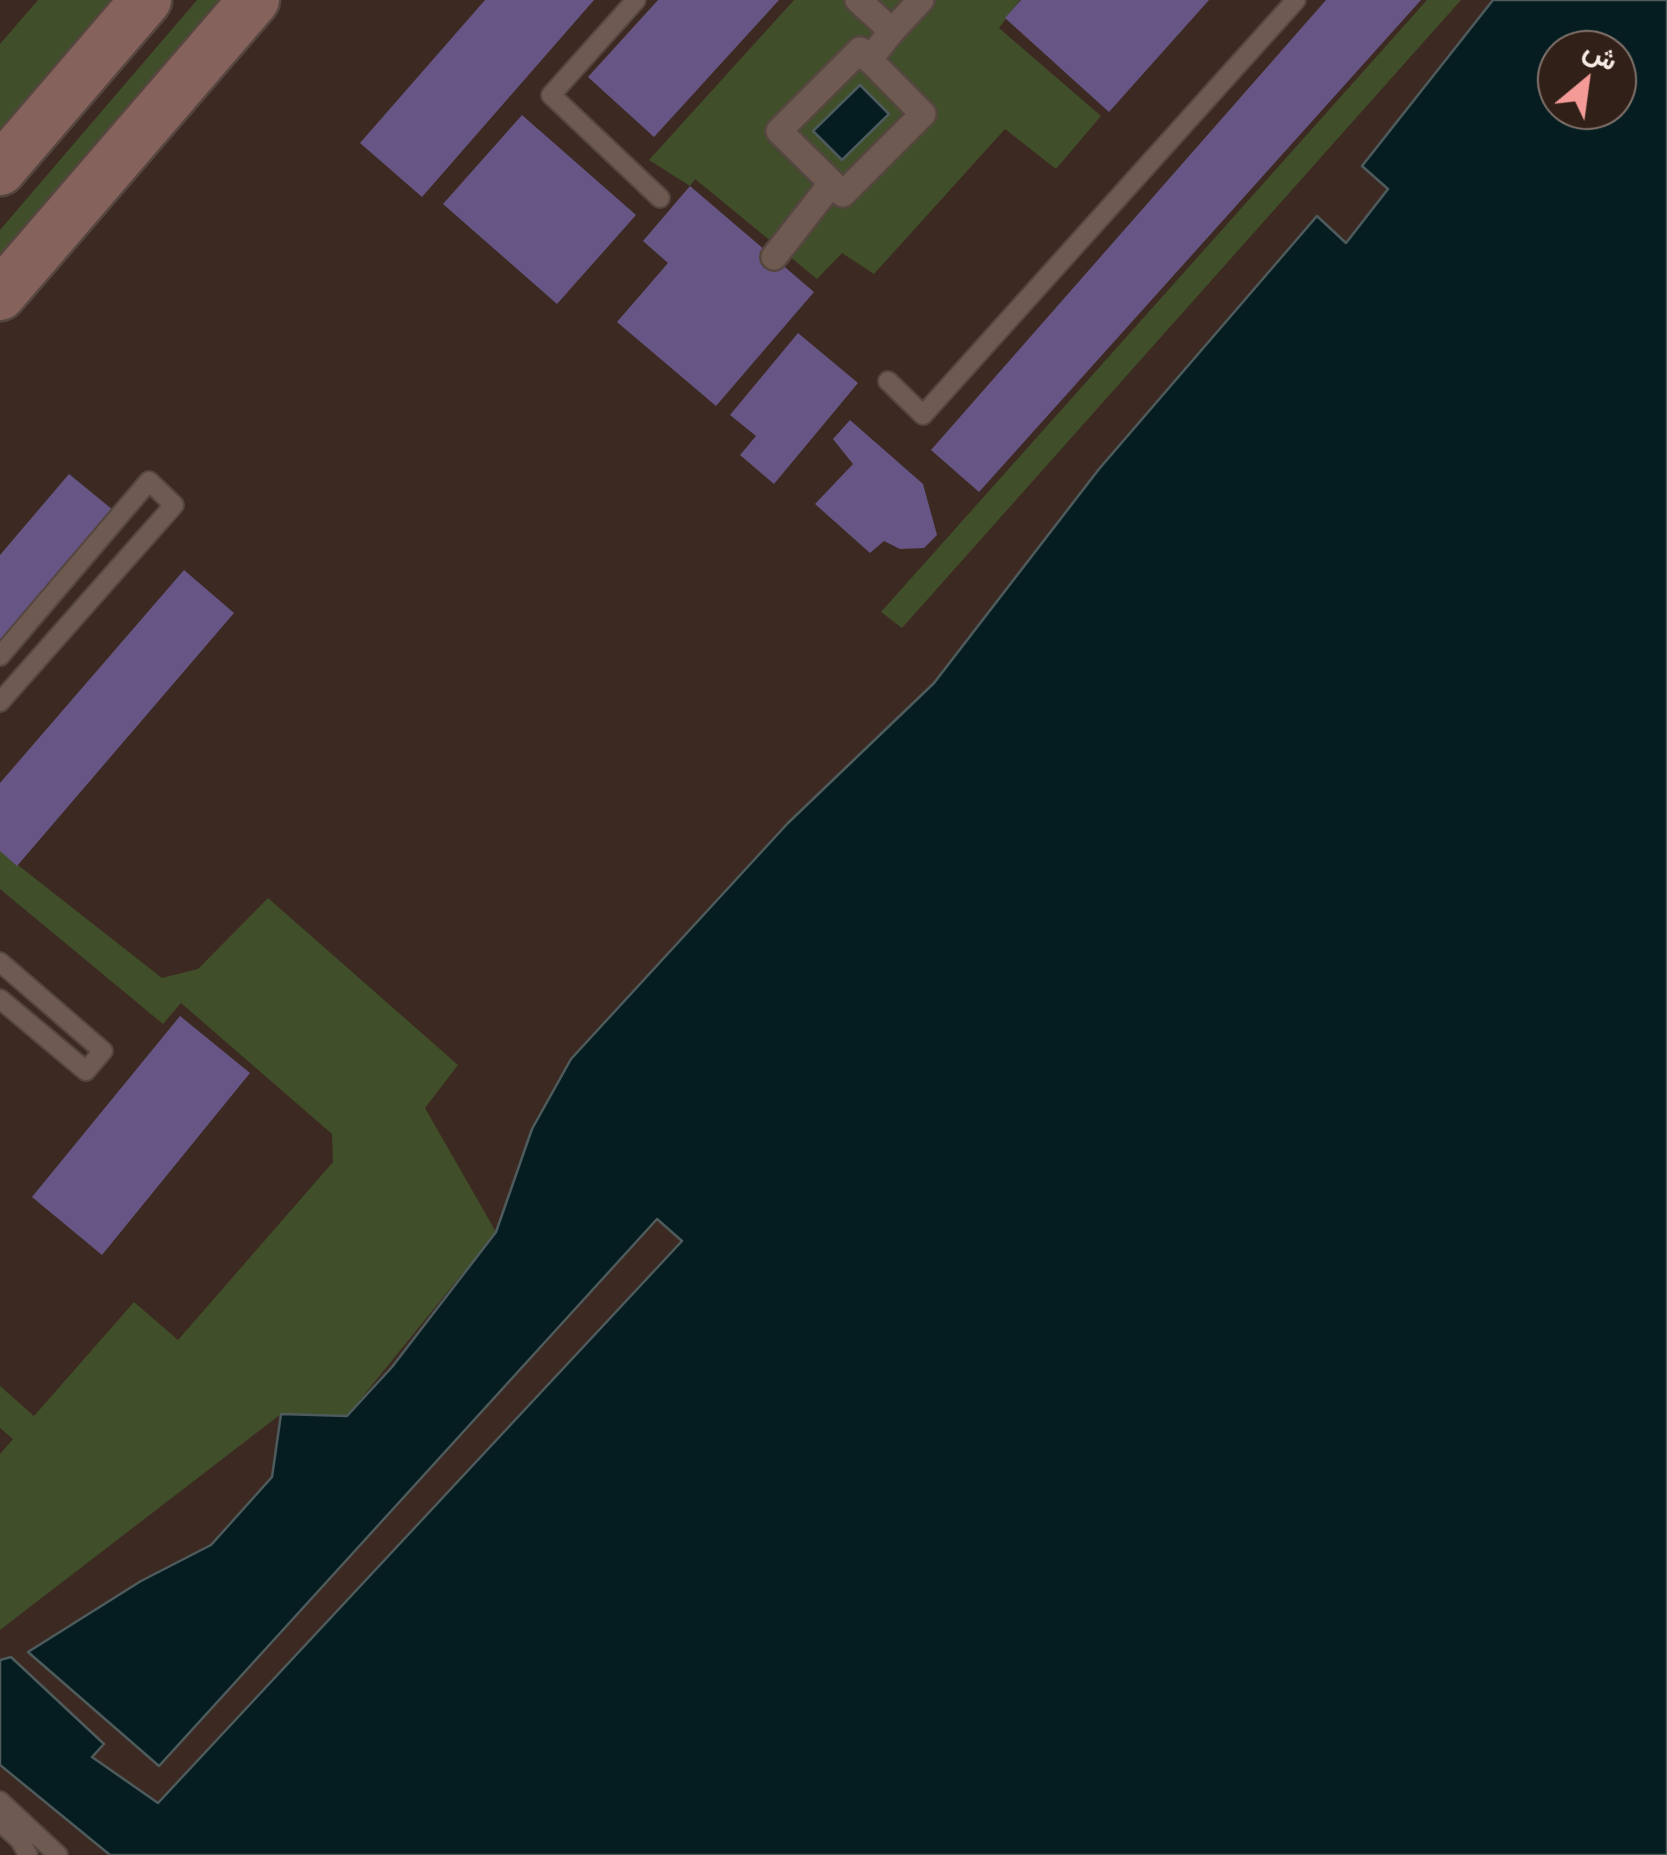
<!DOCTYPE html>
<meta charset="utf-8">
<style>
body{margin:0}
#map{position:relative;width:1667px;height:1855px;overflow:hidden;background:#3c2a22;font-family:Signika,Vazirmatn,sans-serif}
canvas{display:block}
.north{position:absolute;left:1537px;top:30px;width:100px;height:100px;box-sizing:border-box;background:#312018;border:2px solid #81726b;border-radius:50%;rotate:29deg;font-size:28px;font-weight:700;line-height:40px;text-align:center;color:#f8ece7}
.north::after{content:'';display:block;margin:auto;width:35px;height:45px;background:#f59b97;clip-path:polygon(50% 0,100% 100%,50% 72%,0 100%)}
</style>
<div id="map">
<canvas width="1667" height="1855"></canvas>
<div class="north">ش</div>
</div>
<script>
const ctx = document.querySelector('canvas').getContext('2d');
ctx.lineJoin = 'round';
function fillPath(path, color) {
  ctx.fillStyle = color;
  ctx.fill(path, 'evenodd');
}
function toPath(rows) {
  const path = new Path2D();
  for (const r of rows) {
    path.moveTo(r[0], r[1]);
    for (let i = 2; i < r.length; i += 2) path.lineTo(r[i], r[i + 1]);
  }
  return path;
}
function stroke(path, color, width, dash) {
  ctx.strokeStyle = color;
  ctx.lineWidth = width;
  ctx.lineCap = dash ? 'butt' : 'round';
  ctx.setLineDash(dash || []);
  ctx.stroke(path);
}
const green = toPath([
 [38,0,125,0,0,147,0,44],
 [197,0,246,0,0,288,0,230],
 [794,0,1020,0,999,28,1101,116,1056,169,1005,129,874,274,842,253,817,279,695,179,690,186,649,160],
 [1427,0,1461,0,902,628,881,612],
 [0,851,162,978,198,969,268,898,458,1065,425,1108,496,1232,347,1416,281,1414,0,1630,0,1454,13,1439,0,1428,0,1386,34,1416,134,1302,178,1340,333,1162,332,1134,181,1003,163,1024,0,889]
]);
const water = toPath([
 [1493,0,1667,0,1667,1855,110,1855,0,1765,0,1660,11,1657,104,1744,92,1757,158,1803,682,1241,657,1219,159,1766,28,1652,141,1581,211,1545,272,1477,281,1414,347,1416,392,1367,496,1232,532,1129,571,1059,788,823,934,683,1099,469,1317,216,1346,243,1388,189,1362,166,1493,0],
 [1617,50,1617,110,1557,110,1557,50,1617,50],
 [860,85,889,114,842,160,813,131,860,85]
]);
const building = toPath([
 [485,0,594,0,422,197,360,143],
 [658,0,779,0,654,137,588,77],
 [1021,0,1209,0,1109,112,1005,18],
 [1326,0,1421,0,979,492,931,450],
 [522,115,636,215,557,304,443,204],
 [690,186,814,292,716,406,617,322,668,263,643,241],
 [798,333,858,383,774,484,740,455,756,436,730,415],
 [850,420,923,484,937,535,924,548,900,549,884,541,870,553,815,504,853,464,833,439],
 [69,474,113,510,0,643,0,555],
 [184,570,234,613,17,866,0,851,0,783],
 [180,1016,250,1073,102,1255,32,1197]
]);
const service = toPath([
 [636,0,551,95,660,198],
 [888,381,923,415,1296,0],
 [0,656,149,481,174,505,0,702],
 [0,962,103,1051,86,1071,0,999],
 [0,1801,58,1855],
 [0,1822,20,1840,28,1855]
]);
const pedestrian = toPath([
 [858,0,892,31,869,60],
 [892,31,921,0],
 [860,50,923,114,843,194,779,131,860,50],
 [774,257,831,184]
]);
const secondary = toPath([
 [0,170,146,0],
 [0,295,254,0]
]);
fillPath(green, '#404e29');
fillPath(water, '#051d20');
stroke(water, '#4e5b5c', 2.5);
fillPath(building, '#675685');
stroke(service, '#554640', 22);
stroke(pedestrian, '#554640', 30);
stroke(secondary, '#554640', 55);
stroke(service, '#6e5a51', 18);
stroke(pedestrian, '#6e5a51', 25);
stroke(secondary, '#85625b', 50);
</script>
